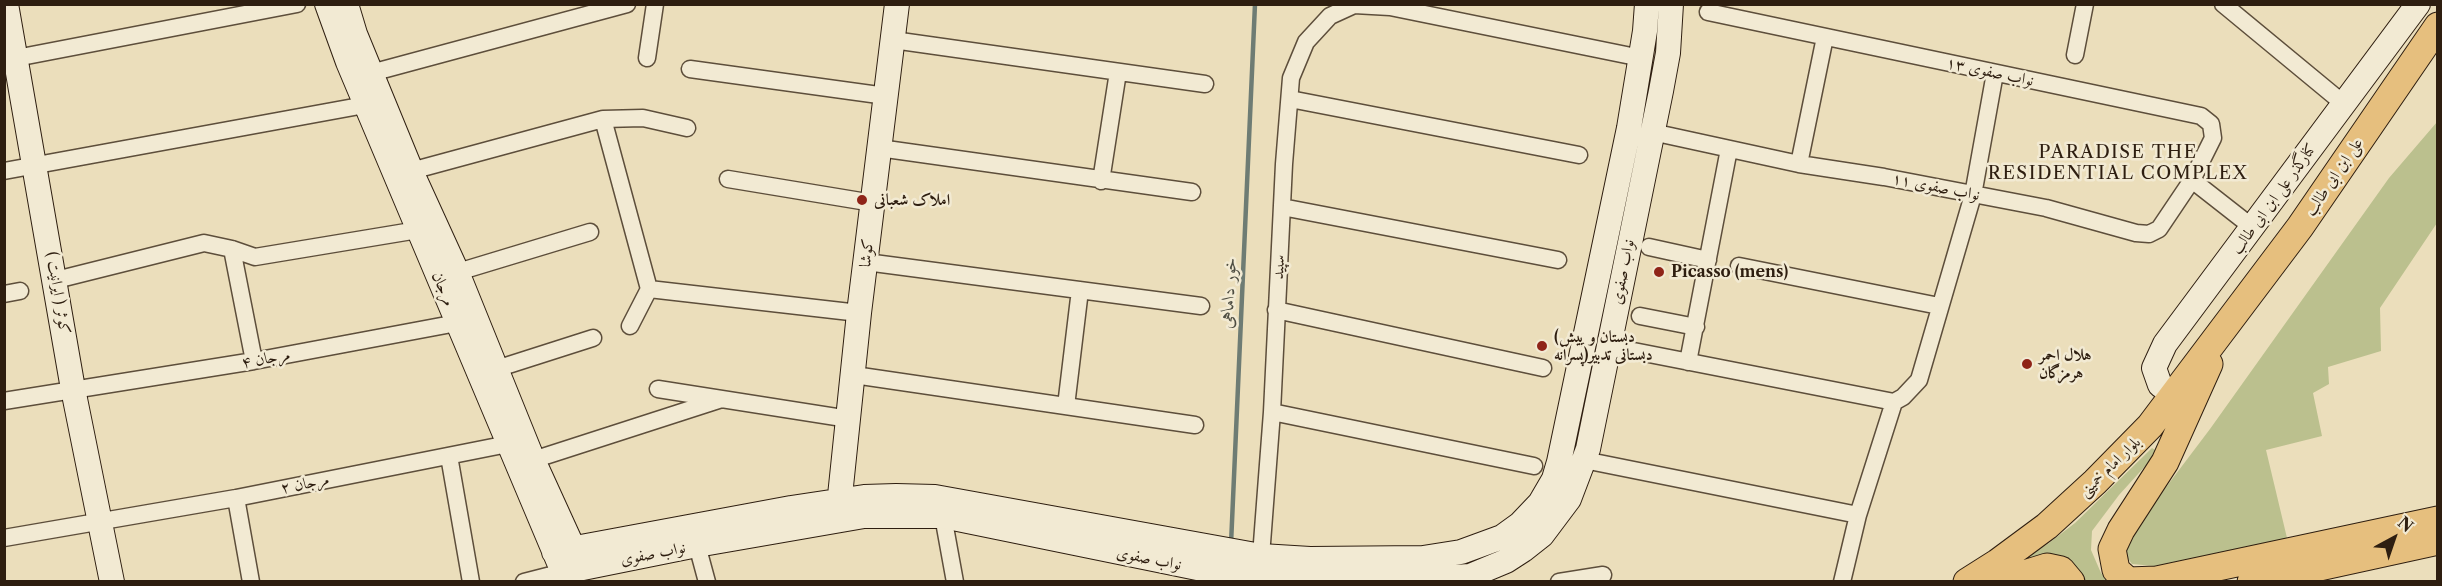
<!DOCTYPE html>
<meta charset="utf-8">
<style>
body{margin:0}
#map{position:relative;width:2442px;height:586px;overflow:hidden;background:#ebdebb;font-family:"Libre Caslon Text",serif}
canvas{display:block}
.frame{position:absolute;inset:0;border:6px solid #2e1e10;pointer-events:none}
.north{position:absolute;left:2364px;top:508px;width:60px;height:60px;-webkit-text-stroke:4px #f2ead3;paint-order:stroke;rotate:40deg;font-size:16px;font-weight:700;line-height:24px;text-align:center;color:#2e1e10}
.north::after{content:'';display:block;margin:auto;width:21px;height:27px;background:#2e1e10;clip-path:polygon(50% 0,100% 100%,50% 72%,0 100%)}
</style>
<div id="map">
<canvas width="2442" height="586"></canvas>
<div class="frame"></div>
<div class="north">N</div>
</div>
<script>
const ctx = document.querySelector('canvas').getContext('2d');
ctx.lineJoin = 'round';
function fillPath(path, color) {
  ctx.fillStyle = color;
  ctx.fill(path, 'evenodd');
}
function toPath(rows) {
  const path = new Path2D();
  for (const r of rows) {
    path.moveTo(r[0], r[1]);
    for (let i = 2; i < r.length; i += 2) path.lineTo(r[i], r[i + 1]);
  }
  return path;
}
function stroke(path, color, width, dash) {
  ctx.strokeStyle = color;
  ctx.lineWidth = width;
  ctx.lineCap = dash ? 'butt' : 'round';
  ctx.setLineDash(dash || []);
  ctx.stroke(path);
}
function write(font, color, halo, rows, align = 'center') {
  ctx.font = font + ' "Libre Caslon Text",Amiri,serif';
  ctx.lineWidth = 5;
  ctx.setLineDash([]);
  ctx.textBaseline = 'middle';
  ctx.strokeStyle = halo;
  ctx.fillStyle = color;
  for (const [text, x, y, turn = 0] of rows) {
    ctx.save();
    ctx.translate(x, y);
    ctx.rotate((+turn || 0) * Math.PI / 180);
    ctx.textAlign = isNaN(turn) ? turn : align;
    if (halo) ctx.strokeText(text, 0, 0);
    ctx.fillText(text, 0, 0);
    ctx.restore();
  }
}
const green = toPath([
 [2437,122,2437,223,2380,308,2381,351,2328,367,2329,384,2313,393,2322,436,2266,450,2287,538,2190,560,2154,566,2132,564,2123,552,2148,511,2210,429,2389,178],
 [2152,448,2158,452,2119,495,2092,531,2091,550,2101,573,2109,581,2081,581,2006,570,2049,543,2075,523]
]);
const stream = toPath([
 [1231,544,1255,4]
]);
const street = toPath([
 [2223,4,2344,104],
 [893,40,1205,84],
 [2075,55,2085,4],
 [16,58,297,4],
 [647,58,655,4],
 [690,69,886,96],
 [371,73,627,4],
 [1290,99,1579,155],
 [603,119,649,289,630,326],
 [1652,132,1799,164,1884,177,2046,208,2136,233,2149,234,2159,229,2192,180,2213,138,2211,124,2201,116,1708,12],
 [879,148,1192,192],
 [1799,164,1825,37],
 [4,171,365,105],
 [411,171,603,119,643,118,687,128],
 [728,179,873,203],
 [2192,180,2252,227],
 [1101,181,1118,72],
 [1282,207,1558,260],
 [1649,247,1708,260],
 [232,249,254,361],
 [866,262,1201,306],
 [1739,266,1939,306],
 [448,275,590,232],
 [56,280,204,243,232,249,255,257,418,230],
 [649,289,859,313],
 [4,294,20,291],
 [1276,310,1543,368],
 [1640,316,1696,327],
 [1608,346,1894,402],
 [1688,362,1729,149],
 [496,369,593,338],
 [854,375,1195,425],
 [658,389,849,419],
 [4,401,254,361,457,323],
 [1066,406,1080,290],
 [1272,412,1534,466],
 [449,456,471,582],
 [533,460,722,399],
 [1584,460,1858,515],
 [236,498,251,582],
 [943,516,955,582],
 [4,538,236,498,508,444],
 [697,545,707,582],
 [1261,556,1272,412,1284,164,1291,78,1306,42,1330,16,1354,5,1390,7,1641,58],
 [524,582,563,572],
 [1559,582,1603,575],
 [1842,582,1858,515,1894,402,1903,397,1919,380,1973,195,1995,73]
]);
const secondary = toPath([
 [6,4,73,389,112,582],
 [327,4,348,62,563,572,697,545,864,516,943,516,1207,570,1259,578,1311,580,1425,579,1470,576,1506,561,1523,550,1542,535,1569,499,1588,449,1661,91,1668,53,1671,4],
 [346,4,355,34,415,180,457,272,533,460,579,561],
 [2173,394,2160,385,2154,368,2165,344,2418,4],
 [838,515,859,313,897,4],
 [554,552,791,508,864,497,896,496,935,497,1261,556,1310,559,1423,558,1461,552,1502,537,1520,524,1540,503,1554,479,1559,462,1629,128,1645,31,1647,4]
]);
const primary = toPath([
 [2209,364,2165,462,2121,530,2112,549,2116,570,2128,581,2157,580,2438,520],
 [1967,582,1997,563,2047,526,2095,482,2150,426,2300,227,2438,26],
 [1999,582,2047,567,2061,570,2071,582],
 [2251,582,2438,541]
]);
const markers = [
 [862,200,6,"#8f2418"],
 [1659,272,6,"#8f2418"],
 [1542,346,6,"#8f2418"],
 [2027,364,6,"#8f2418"]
];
const streetNames = [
 ["نواب صفوی ۱۳",1990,72,12],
 ["علی ابن ابی طالب",2334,177,-56],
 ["نواب صفوی ۱۱",1936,187,11],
 ["کنارگذر علی ابن ابی طالب",2274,199,-54],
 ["کوشا",867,253,-84],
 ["سپید",1279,267,-87],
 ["نواب صفوی",1623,272,-79],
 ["مرجان",443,289,67],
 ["کوثر ( ایرانیت )",58,293,81],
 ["مرجان ۴",266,359,-10],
 ["بلوار امام خمینی",2110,467,-44],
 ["مرجان ۲",305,484,-11],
 ["نواب صفوی",653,554,-11],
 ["نواب صفوی",1149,559,11]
];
const poiNames = [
 ["املاک شعبانی",874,200],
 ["Picasso (mens)",1671,272],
 ["(دبستان و پیش",1554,337],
 ["دبستانی تدبیر(پسرانه",1554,355],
 ["هلال احمر",2039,355],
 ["هرمزگان",2039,373]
];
const neighbourhoodNames = [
 ["PARADISE THE",2118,153],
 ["RESIDENTIAL COMPLEX",2118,174]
];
const waterNames = [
 ["خور داماهی",1229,293,-87]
];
fillPath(green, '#bbc08e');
stroke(stream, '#6e7c74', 4.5);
stroke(street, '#5d4e3b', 19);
stroke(secondary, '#2e1e10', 26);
stroke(primary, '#2e1e10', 29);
stroke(street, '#f2ead3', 16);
stroke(secondary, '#f2ead3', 24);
stroke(primary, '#e6bf7e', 27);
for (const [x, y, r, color] of markers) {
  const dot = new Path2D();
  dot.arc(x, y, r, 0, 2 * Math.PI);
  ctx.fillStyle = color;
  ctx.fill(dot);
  stroke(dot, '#f2ead3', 2);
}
write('16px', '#2e1e10', '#f2ead3', streetNames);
write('bold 16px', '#2e1e10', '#f2ead3', poiNames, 'left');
ctx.letterSpacing = '1.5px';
write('18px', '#2e1e10', '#f2ead3', neighbourhoodNames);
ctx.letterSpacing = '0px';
write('italic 18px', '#4e4d42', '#f2ead3', waterNames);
</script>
